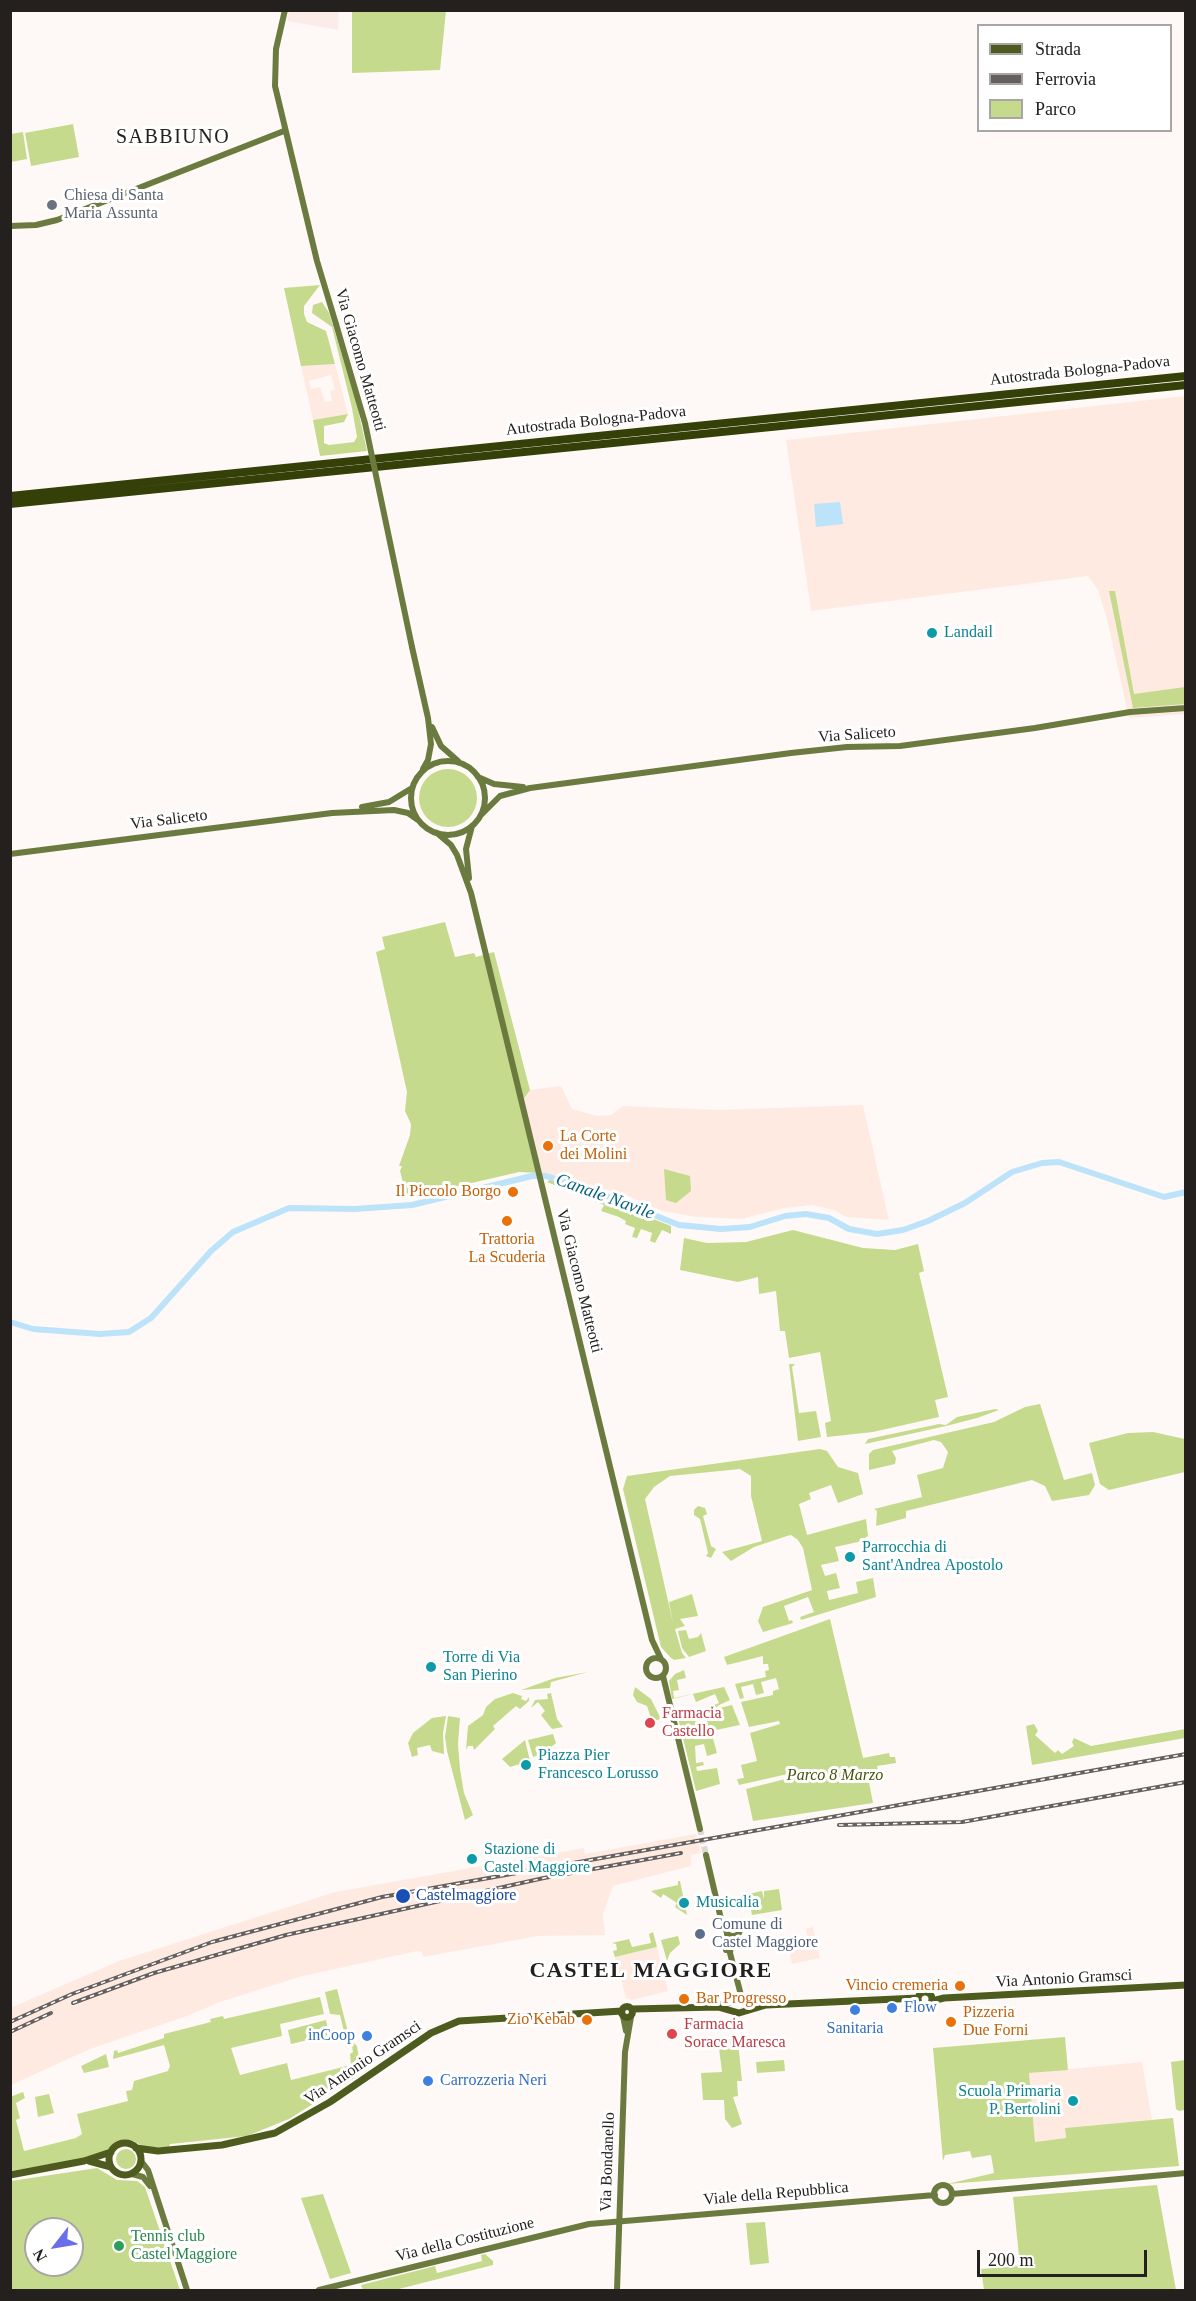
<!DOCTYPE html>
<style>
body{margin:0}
#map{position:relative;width:1196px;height:2301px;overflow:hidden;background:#fef9f7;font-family:"Times New Roman",serif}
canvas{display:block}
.frame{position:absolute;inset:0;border:12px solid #24201e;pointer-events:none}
.legend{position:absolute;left:977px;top:24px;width:195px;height:108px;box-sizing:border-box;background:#fff;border:2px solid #a7a6a5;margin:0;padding:8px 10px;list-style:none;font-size:18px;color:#24201e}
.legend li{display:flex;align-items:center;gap:12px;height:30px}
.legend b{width:30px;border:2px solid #a7a6a5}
.north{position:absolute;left:24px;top:2217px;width:60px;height:60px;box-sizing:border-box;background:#fff;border:2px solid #a7a6a5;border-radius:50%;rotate:239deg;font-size:16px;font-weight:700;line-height:24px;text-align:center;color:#24201e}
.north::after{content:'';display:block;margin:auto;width:21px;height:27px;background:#6a6ee8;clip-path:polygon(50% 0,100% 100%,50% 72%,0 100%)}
.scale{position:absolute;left:977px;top:2250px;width:170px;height:27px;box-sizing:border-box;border:3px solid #24201e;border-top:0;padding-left:8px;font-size:18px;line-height:21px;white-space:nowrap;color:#24201e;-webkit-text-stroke:4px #fff;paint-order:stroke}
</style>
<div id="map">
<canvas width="1196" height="2301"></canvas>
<div class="frame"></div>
<ul class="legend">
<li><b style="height:8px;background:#4d5b1e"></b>Strada</li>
<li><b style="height:8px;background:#65605e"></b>Ferrovia</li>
<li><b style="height:16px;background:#c5da8d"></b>Parco</li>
</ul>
<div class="north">N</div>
<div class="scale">200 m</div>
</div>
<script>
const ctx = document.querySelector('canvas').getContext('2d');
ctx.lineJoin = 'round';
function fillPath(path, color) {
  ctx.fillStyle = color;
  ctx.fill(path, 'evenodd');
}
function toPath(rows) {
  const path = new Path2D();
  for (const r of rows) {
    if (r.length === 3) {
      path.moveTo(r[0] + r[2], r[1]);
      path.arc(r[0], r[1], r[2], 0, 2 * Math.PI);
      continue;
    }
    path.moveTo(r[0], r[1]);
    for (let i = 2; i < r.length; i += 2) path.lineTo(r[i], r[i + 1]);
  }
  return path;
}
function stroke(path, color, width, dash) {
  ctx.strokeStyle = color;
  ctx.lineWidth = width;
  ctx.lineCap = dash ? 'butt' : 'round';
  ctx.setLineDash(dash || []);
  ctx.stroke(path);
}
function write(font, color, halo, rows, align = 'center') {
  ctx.font = font + ' "Times New Roman",serif';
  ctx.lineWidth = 6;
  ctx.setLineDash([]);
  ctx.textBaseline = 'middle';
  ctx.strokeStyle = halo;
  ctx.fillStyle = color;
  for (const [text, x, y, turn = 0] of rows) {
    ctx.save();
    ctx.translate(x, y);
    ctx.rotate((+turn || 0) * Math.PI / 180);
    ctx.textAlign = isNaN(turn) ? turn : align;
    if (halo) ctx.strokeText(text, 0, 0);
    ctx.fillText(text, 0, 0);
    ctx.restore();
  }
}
const commercial = toPath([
 [289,11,339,11,338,30,287,21]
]);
const built = toPath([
 [335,364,348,414,313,420,301,366],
 [331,375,335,389,330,391,332,401,325,402,320,387,311,389,309,381],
 [1185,396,1185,714,1129,718,1107,619,1098,590,1088,576,811,611,786,440],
 [561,1086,572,1109,597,1116,611,1115,623,1106,719,1110,863,1105,889,1220,846,1217,834,1210,812,1205,784,1208,741,1219,697,1217,662,1211,626,1195,542,1173,522,1101,530,1090],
 [696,1834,701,1853,691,1855,691,1866,613,1886,603,1914,605,1935,538,1936,423,1957,422,1952,417,1951,299,1977,220,2002,187,2016,90,2049,11,2085,10,2008,119,1961,335,1892,584,1848,585,1854],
 [813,1927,820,1958,792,1964,787,1941,802,1938,803,1944,809,1943,806,1929],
 [657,1947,668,1991,632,2000,626,1998,615,1957],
 [1142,2062,1152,2120,1065,2128,1066,2138,1035,2142,1029,2073]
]);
const green = toPath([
 [352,11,455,11,446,11,440,70,352,73],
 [73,124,79,157,31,166,25,133],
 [23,132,27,159,11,162,11,134],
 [320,285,304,306,304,314,307,322,326,331,335,364,301,366,284,288],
 [322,302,329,313,356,400,367,451,320,456,313,420,348,414,344,422,324,426,324,443,329,445,346,443,354,442,357,437,352,408,332,327,312,313,313,305],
 [1109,591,1115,591,1134,694,1185,687,1185,704,1133,708],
 [448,798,29],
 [445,922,455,957,474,953,476,957,494,952,530,1090,522,1101,539,1173,519,1172,407,1198,400,1171,402,1166,399,1166,410,1135,411,1124,405,1111,407,1092,376,952,385,949,382,937],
 [664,1169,690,1176,691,1191,676,1203,666,1200],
 [551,1179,671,1226,671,1234,662,1230,655,1243,650,1241,652,1233,641,1229,637,1238,632,1237,635,1228,625,1224,626,1221,619,1217,601,1211,604,1205,547,1182],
 [793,1230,863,1248,895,1250,918,1244,924,1271,919,1273,948,1397,935,1400,939,1417,873,1432,827,1437,825,1423,831,1421,820,1352,789,1358,785,1331,780,1331,776,1291,759,1294,758,1277,738,1282,680,1270,684,1238,707,1243,746,1242],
 [789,1364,795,1364,792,1367,799,1413,816,1411,821,1437,798,1441],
 [1040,1404,1064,1480,1092,1473,1095,1485,1089,1495,1052,1501,1045,1486,1032,1480,906,1511,906,1518,876,1526,877,1511,874,1509,922,1497,917,1475,943,1468,948,1452,941,1442,934,1440,892,1451,896,1458,895,1464,869,1470,869,1454,873,1450,994,1422,1025,1407],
 [995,1409,999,1410,977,1418,946,1426,865,1444,868,1439,939,1424,946,1425,957,1417],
 [1153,1432,1185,1439,1185,1472,1109,1490,1100,1484,1089,1443,1128,1433],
 [820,1449,827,1451,838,1467,858,1473,863,1494,838,1503,831,1485,809,1493,811,1499,799,1504,807,1535,866,1519,868,1536,858,1542,835,1547,839,1561,821,1565,825,1576,836,1573,840,1588,827,1591,829,1600,858,1593,856,1582,873,1578,876,1597,801,1620,800,1617,814,1612,808,1597,784,1606,789,1621,792,1620,793,1623,763,1632,758,1621,763,1607,812,1590,803,1548,798,1540,791,1535,787,1536,754,1547,731,1561,722,1552,762,1541,751,1496,751,1476,740,1469,670,1476,654,1487,645,1499,673,1623,669,1602,692,1594,698,1616,680,1619,685,1626,675,1629,682,1653,686,1658,674,1660,670,1657,661,1647,623,1489,627,1476],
 [698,1506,705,1508,707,1514,703,1516,711,1546,716,1549,711,1558,706,1556,708,1553,700,1519,694,1515,694,1510],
 [830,1619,863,1758,889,1753,890,1757,895,1757,896,1763,877,1766,879,1775,868,1777,873,1803,753,1821,746,1789,793,1777,792,1773,739,1785,737,1779,744,1778,741,1765,757,1761,750,1733,780,1724,779,1721,749,1727,741,1702,773,1695,773,1691,779,1689,776,1678,761,1682,764,1693,756,1695,753,1684,741,1687,744,1698,740,1699,735,1684,766,1677,765,1671,769,1670,768,1664,763,1664,763,1656,727,1665,724,1657],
 [686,1630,689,1639,698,1637,701,1633,706,1651,689,1657,682,1648,678,1631],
 [684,1670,686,1678,677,1680,679,1690,673,1691,674,1698,724,1687,730,1700,717,1706,719,1708,732,1705,740,1725,711,1731,717,1753,707,1756,704,1744,695,1746,696,1763,703,1762,704,1765,696,1767,697,1771,717,1768,720,1784,696,1791,678,1718,710,1710,709,1707,719,1703,715,1694,696,1702,693,1694,672,1699,669,1681,675,1674],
 [588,1672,551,1682,550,1688,521,1690,555,1678],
 [635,1687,651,1699,661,1719,652,1721,647,1706,637,1702,633,1695],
 [513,1693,522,1696,521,1699,526,1701,529,1697,529,1701,520,1709,516,1706,493,1726,495,1729,474,1750,473,1746,468,1746,466,1750,468,1726,483,1715,486,1707,495,1699],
 [551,1693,557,1719,563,1727,552,1729,541,1715,545,1711,538,1702,531,1708,535,1700,548,1699,547,1694],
 [446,1716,443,1733,444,1754,432,1751,430,1745,417,1748,418,1755,412,1757,408,1743,413,1733,432,1718],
 [448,1716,460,1718,458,1744,460,1769,464,1793,473,1815,465,1820,447,1751,445,1737],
 [1034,1724,1038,1731,1035,1735,1055,1753,1058,1750,1062,1754,1074,1746,1072,1742,1074,1738,1091,1746,1185,1729,1185,1738,1032,1765,1026,1726],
 [553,1734,556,1743,544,1753,533,1757,528,1740],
 [525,1740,530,1761,510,1767,502,1759],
 [678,1881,680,1881,687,1915,675,1907,677,1903,663,1894,661,1898,651,1891,678,1885],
 [779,1889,782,1910,752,1915,748,1894,762,1891,764,1899,764,1891],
 [653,1932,657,1947,615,1957,613,1951,617,1950,616,1944,612,1943,629,1939,632,1947,651,1943,649,1934],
 [678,1936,680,1944,670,1953,667,1961,661,1940],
 [337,1989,350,2040,346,2040,340,2015,330,2014,325,1992],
 [320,1997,324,2014,280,2024,282,2036,231,2048,240,2075,287,2063,291,2080,351,2065,350,2054,353,2052,351,2040,357,2046,360,2066,356,2077,289,2119,247,2136,170,2144,169,2147,146,2148,133,2141,122,2140,98,2156,11,2171,10,2097,23,2092,25,2098,16,2103,20,2118,16,2120,24,2151,76,2138,82,2134,77,2114,128,2101,126,2091,132,2090,134,2081,168,2071,170,2066,164,2045,113,2059,114,2051,117,2050,118,2053,164,2038,164,2034,211,2022,210,2019,223,2016,224,2019],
 [326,2020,329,2035,291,2044,288,2030],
 [1065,2037,1068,2070,1029,2073,1035,2142,1066,2138,1065,2128,1173,2118,1179,2166,947,2184,994,2173,991,2155,972,2158,970,2151,945,2155,943,2161,933,2048],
 [735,2039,738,2042,742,2081,737,2081,738,2096,733,2097,742,2124,732,2128,725,2119,724,2100,703,2100,701,2073,722,2072,718,2040],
 [106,2054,109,2067,84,2073,81,2066],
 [784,2060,785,2071,757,2073,756,2062],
 [1185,2060,1185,2110,1179,2111,1176,2109,1171,2062],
 [49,2094,54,2113,38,2117,35,2097],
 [126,2159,10],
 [97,2168,117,2180,137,2181,145,2187,180,2290,11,2290,11,2181],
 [36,2229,72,2229,72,2265,36,2265],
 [1157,2185,1176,2290,984,2290,981,2269,1020,2266,1013,2197],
 [323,2194,351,2273,330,2279,301,2198],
 [765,2222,769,2263,750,2265,746,2223],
 [485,2254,493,2261,493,2265,395,2290,363,2290,361,2285,435,2266,437,2273,482,2261,481,2255]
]);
const water = toPath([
 [840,502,843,524,816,527,814,504]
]);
const canal = toPath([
 [10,1322,33,1329,100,1334,129,1332,151,1318,211,1251,233,1232,289,1208,355,1209,412,1205,532,1176,546,1176,589,1189,679,1225,721,1229,750,1227,785,1216,806,1214,829,1218,849,1229,877,1234,903,1230,928,1221,965,1203,1012,1172,1042,1163,1059,1162,1164,1197,1186,1192]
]);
const secondaryTunnel = toPath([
 [700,1829,706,1855]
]);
const secondary = toPath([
 [285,10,276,49,275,86,317,261,336,324],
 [10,226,36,225,57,220,284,131],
 [412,647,428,718,431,744,428,760,423,769],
 [432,727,441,746,458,761],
 [448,798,37],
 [478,777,494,784,523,787],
 [362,807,389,802,412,788],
 [481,815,500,796,530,788,791,753,847,747,900,746,1035,728,1130,712,1186,708],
 [437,833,451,845,457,855,471,893,652,1640,661,1659],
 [10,854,332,813,394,810,408,813,418,820],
 [469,878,466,849,472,826],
 [656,1668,10],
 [663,1676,700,1829],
 [706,1855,721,1919,726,1930],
 [733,1929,7],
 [739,1933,731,1944,730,1953,742,1999],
 [726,1950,727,1933],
 [623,2016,626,2031],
 [141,2161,148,2170,187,2290],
 [132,2174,143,2177,150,2186],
 [943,2194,9],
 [952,2194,1186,2173],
 [319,2290,589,2224,935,2195],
 [617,2290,625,2052,631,2017]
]);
const primary = toPath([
 [925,1999,7],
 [932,2001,944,1998,1186,1985],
 [718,2006,740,1999,746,2003,760,2005],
 [627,2012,5.5],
 [632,2009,718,2007,739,2013,766,2005,918,1998],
 [125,2159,16],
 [136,2148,158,2151,222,2145,275,2133,330,2102,431,2033,459,2021,622,2011],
 [89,2161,111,2167],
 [10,2175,84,2161,111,2152]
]);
const highway = toPath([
 [10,496,1186,376],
 [10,504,1186,385]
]);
const rail = toPath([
 [839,1825,962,1822,1186,1782],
 [73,2003,154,1973,286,1935,544,1878,681,1853],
 [10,2022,72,1994,212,1942,382,1897,1186,1754],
 [10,2032,51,2013]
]);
const secondaryBridge = toPath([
 [336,324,365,423,412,647]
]);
const markers = [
 [52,205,6,"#6b7280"],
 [932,633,6,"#0f9aa8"],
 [548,1146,6,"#e8710a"],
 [513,1192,6,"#e8710a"],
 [507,1221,6,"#e8710a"],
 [850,1557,6,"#0f9aa8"],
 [431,1667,6,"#0f9aa8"],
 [650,1723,6,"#e0444e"],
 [526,1765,6,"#0f9aa8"],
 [472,1859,6,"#0f9aa8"],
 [403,1896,8,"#1a4fb4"],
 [684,1903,6,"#0f9aa8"],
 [700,1934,6,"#5c6f8a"],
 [960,1986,6,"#e8710a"],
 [684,1999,6,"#e8710a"],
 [892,2008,6,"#3f7fe0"],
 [855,2010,6,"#3f7fe0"],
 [587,2020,6,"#e8710a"],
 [951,2022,6,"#e8710a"],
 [672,2034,6,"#e0444e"],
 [367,2036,6,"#3f7fe0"],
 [428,2081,6,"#3f7fe0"],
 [1073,2101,6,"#0f9aa8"],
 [119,2246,6,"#2e9e5b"]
];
const worshipNames = [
 ["Chiesa di Santa",64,196],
 ["Maria Assunta",64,214]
];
const streetNames = [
 ["Via Giacomo Matteotti",360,360,74],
 ["Autostrada Bologna-Padova",1080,371,-6],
 ["Autostrada Bologna-Padova",596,421,-6],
 ["Via Saliceto",857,735,-4],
 ["Via Saliceto",169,820,-7],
 ["Via Giacomo Matteotti",579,1281,76],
 ["Via Antonio Gramsci",1064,1979,-3],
 ["Via Antonio Gramsci",363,2063,-34],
 ["Via Bondanello",608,2162,-88],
 ["Viale della Repubblica",776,2194,-5],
 ["Via della Costituzione",465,2240,-14]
];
const cultureNames = [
 ["Landail",944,633],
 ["Parrocchia di",862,1548],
 ["Sant'Andrea Apostolo",862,1566],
 ["Torre di Via",443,1658],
 ["San Pierino",443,1676],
 ["Piazza Pier",538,1756],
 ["Francesco Lorusso",538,1774],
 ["Stazione di",484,1850],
 ["Castel Maggiore",484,1868],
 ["Musicalia",696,1903],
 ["Scuola Primaria",1061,2092,"right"],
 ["P. Bertolini",1061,2110,"right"]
];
const foodNames = [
 ["La Corte",560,1137],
 ["dei Molini",560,1155],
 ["Il Piccolo Borgo",501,1192,"right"],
 ["Trattoria",507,1240,"center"],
 ["La Scuderia",507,1258,"center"],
 ["Vincio cremeria",948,1986,"right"],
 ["Bar Progresso",696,1999],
 ["Pizzeria",963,2013],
 ["Due Forni",963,2031],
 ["Zio Kebab",575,2020,"right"]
];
const healthNames = [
 ["Farmacia",662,1714],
 ["Castello",662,1732],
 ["Farmacia",684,2025],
 ["Sorace Maresca",684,2043]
];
const parkNames = [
 ["Parco 8 Marzo",835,1776]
];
const transitNames = [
 ["Castelmaggiore",416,1896]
];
const serviceNames = [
 ["Comune di",712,1925],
 ["Castel Maggiore",712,1943]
];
const shopNames = [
 ["Flow",904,2008],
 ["Sanitaria",855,2029,"center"],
 ["inCoop",355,2036,"right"],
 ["Carrozzeria Neri",440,2081]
];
const leisureNames = [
 ["Tennis club",131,2237],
 ["Castel Maggiore",131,2255]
];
const waterNames = [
 ["Canale Navile",605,1197,20]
];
const quarterNames = [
 ["SABBIUNO",173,138]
];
const districtNames = [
 ["CASTEL MAGGIORE",651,1971]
];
fillPath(commercial, '#fcece9');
fillPath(built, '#ffeae2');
fillPath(green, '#c5da8d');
fillPath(water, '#bce3f9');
stroke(canal, '#bce3f9', 6);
stroke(secondaryTunnel, '#ddd8d6', 6, [6, 3]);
stroke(secondary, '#6b7a3e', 6);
stroke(primary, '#4d5b1e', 7);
stroke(highway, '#354009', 8);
stroke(rail, '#65605e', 4);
stroke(rail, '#fff', 1.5, [4.5]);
stroke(secondaryBridge, '#6b7a3e', 6);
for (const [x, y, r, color] of markers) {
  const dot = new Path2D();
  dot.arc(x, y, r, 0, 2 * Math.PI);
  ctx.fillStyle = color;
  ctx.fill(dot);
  stroke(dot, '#fff', 2);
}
write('16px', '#5b616d', '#fff', worshipNames, 'left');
write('16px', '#24201e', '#fff', streetNames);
write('16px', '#0d838f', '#fff', cultureNames, 'left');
write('16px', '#c56008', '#fff', foodNames, 'left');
write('16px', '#be3a42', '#fff', healthNames, 'left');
write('italic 16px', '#45540b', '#fff', parkNames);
write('16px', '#164399', '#fff', transitNames, 'left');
write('16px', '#4e5e75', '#fff', serviceNames, 'left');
write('16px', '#366cbe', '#fff', shopNames, 'left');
write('16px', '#27864d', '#fff', leisureNames, 'left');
write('italic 18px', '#005e82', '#fff', waterNames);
ctx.letterSpacing = '1.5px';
write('20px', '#24201e', '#fff', quarterNames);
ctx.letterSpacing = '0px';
ctx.letterSpacing = '1.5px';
write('bold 22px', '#24201e', '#fff', districtNames);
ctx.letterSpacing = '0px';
</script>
